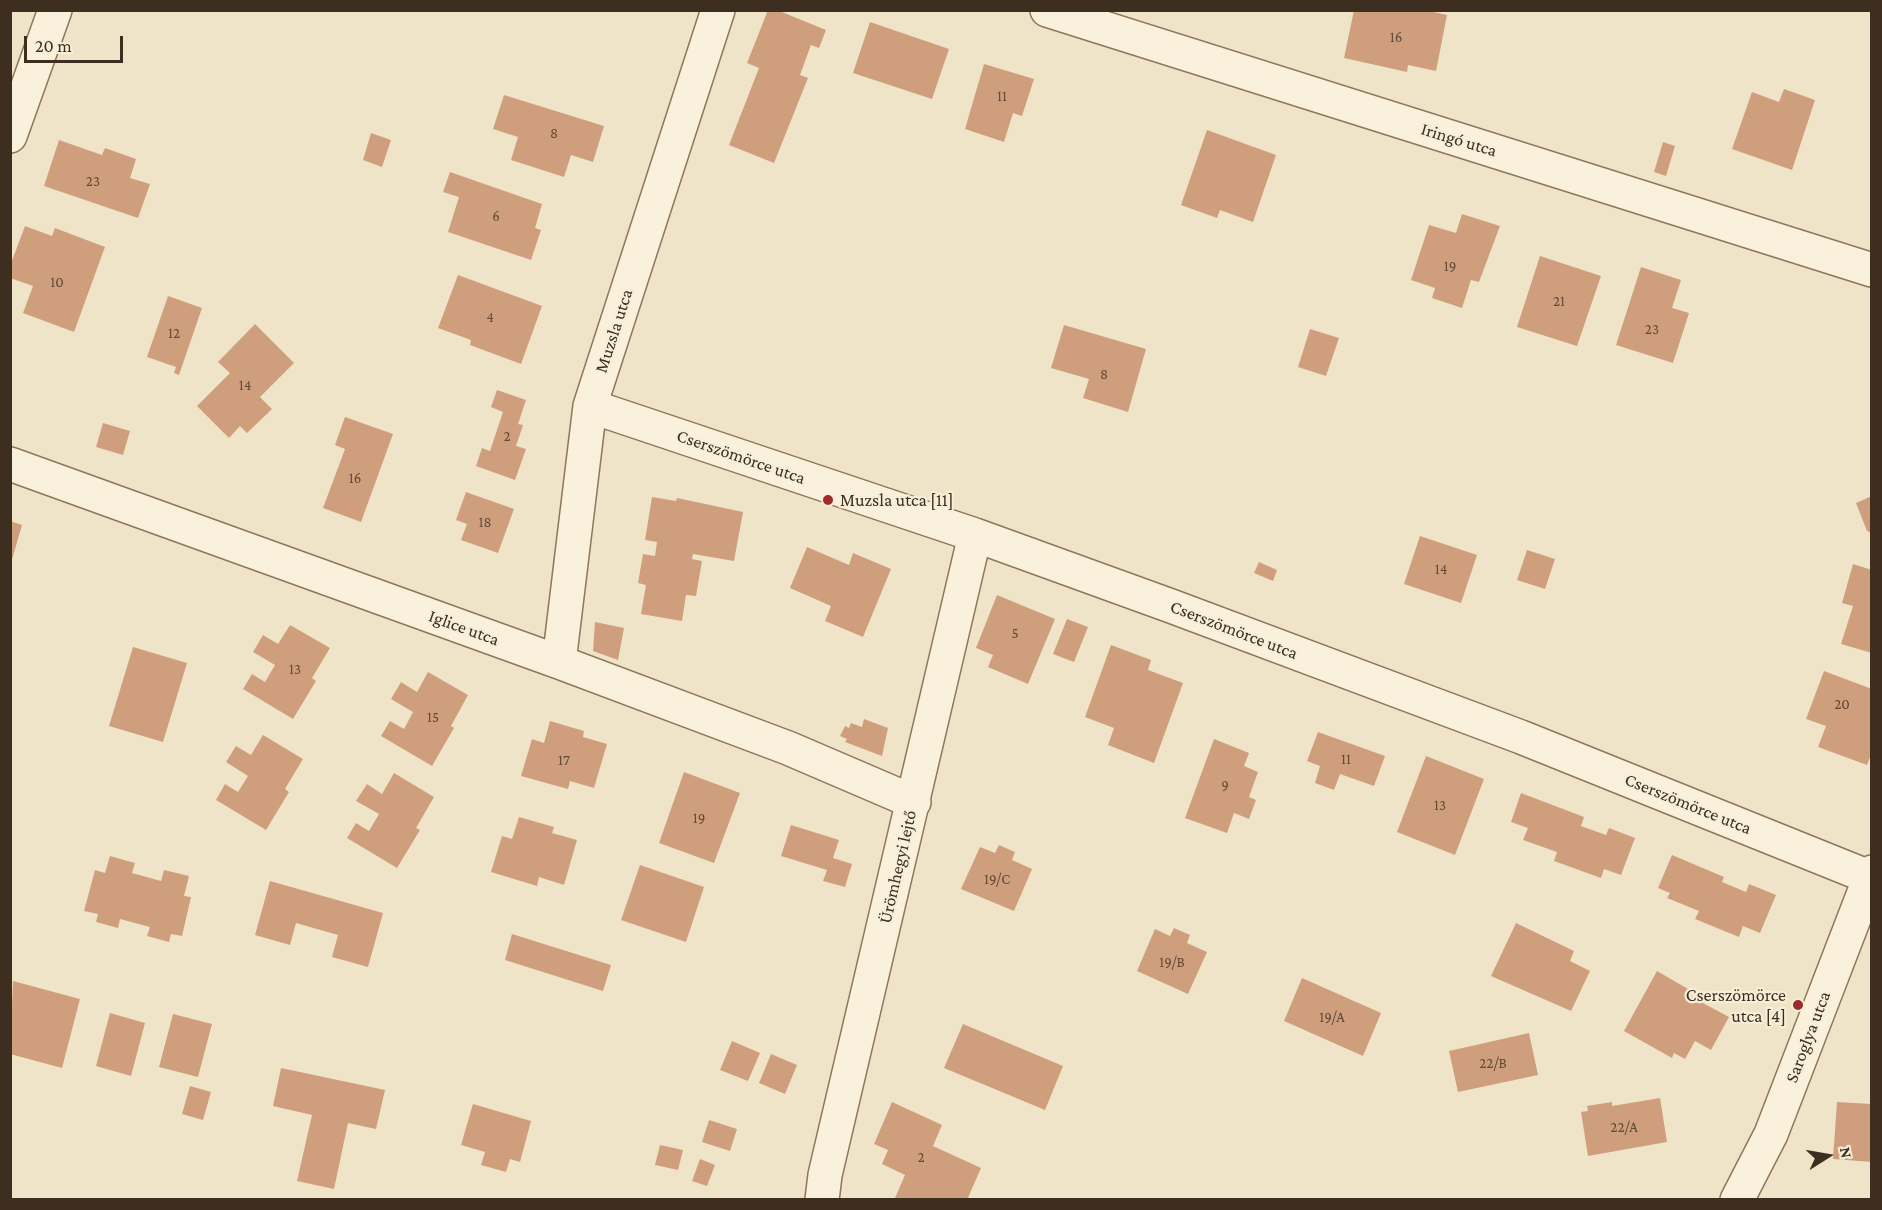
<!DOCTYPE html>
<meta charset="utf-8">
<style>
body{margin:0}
#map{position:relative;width:1882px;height:1210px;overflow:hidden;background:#f0e4c8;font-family:"Crimson Pro",serif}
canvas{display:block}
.frame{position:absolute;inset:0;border:12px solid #3d2e20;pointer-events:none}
.north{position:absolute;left:1798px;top:1126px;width:60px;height:60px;-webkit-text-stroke:4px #f7eed8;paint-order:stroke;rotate:79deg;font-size:16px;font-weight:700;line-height:24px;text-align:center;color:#3d2e20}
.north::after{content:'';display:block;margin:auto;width:21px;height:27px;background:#3d2e20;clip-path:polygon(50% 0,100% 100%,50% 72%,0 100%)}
.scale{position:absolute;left:24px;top:36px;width:99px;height:27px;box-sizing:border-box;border:3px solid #3d2e20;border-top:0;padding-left:8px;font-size:18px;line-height:21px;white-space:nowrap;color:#3d2e20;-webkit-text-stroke:4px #f7eed8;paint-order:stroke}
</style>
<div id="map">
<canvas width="1882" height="1210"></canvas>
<div class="frame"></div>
<div class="north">N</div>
<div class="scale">20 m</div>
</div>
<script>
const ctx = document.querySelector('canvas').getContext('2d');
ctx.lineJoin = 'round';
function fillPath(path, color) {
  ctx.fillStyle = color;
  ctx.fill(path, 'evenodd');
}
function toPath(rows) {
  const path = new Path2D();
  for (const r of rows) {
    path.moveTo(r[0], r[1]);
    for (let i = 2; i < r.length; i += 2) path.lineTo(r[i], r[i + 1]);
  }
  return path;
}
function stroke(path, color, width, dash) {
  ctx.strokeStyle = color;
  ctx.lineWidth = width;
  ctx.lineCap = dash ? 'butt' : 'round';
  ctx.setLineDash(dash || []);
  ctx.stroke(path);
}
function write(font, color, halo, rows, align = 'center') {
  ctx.font = font + ' "Crimson Pro",serif';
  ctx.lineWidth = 4.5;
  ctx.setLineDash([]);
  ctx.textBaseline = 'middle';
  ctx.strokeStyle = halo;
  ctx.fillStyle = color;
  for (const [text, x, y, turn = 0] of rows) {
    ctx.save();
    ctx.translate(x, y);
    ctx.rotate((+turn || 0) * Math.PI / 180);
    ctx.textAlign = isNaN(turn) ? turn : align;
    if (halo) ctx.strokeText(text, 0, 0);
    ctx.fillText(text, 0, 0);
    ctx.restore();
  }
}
const building = toPath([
 [768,10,777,10,826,30,819,48,811,45,800,75,808,78,774,163,729,145,759,68,747,63],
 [1354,10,1425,10,1447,15,1436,71,1408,65,1407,72,1344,58],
 [870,22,949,49,932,99,853,73],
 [984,64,1034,79,1022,116,1013,113,1004,142,965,129],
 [1784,89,1815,100,1792,170,1732,149,1752,92,1779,102],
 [504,95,604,126,593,162,571,155,564,177,511,160,518,137,493,129],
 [1207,130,1276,155,1253,222,1220,210,1217,218,1181,205],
 [371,133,391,140,382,167,363,160],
 [59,140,102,155,105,148,136,159,130,178,150,184,138,218,44,186],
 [1663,142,1675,146,1666,176,1654,172],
 [450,172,542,204,535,228,541,230,531,260,448,232,459,197,443,192],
 [1462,214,1500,226,1479,282,1471,280,1462,308,1432,298,1435,288,1411,280,1429,225,1456,233],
 [25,226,52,236,55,228,105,247,74,332,23,313,33,286,10,278,10,266],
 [1540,256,1601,276,1577,346,1517,327],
 [1641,267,1681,280,1672,308,1689,313,1673,363,1616,345],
 [458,275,542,306,521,364,470,345,471,340,438,328],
 [168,296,202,308,179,375,174,373,176,367,147,357],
 [255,324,294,363,260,397,272,409,247,433,240,426,229,438,197,406,230,373,218,362],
 [1064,325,1146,349,1128,412,1083,398,1089,379,1051,368],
 [1310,329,1339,338,1326,376,1298,367],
 [497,390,526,400,518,424,523,425,516,446,526,449,515,480,476,466,482,448,490,451,503,412,491,407],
 [345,417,393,434,361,522,323,508,345,449,335,445],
 [103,423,130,431,123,455,96,447],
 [466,492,514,509,498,553,461,540,467,524,456,520],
 [1872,496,1872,533,1867,531,1856,503],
 [652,497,676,501,677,498,743,512,734,561,693,554,692,559,702,561,696,596,686,595,682,621,641,614,646,585,638,583,643,554,655,556,657,542,645,540],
 [10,521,22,525,11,563,10,563],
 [1420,536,1477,555,1461,603,1404,584],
 [807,547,849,565,853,553,891,569,863,637,825,621,831,606,790,588],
 [1527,550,1555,559,1545,589,1517,580],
 [1259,562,1277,570,1273,581,1254,573],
 [1853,564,1872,570,1872,653,1841,644,1853,606,1842,603],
 [997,595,1055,619,1028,684,988,667,993,655,976,648],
 [1067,619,1088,627,1074,662,1053,654],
 [595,622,624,628,618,660,593,651],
 [290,625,330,648,312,678,316,681,293,719,243,689,252,674,265,682,275,665,253,652,263,635,278,644],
 [1111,645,1151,660,1148,670,1183,683,1154,763,1108,745,1114,728,1085,717],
 [133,647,187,663,163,742,109,726],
 [1824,671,1872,689,1872,752,1867,765,1818,747,1826,726,1806,719],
 [428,672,468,695,451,726,454,728,432,766,381,736,390,721,404,729,413,712,391,699,401,682,417,692],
 [864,719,888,728,882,756,845,742,847,739,840,736,845,726,849,728,851,723,862,727],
 [550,721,584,731,583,737,607,744,594,788,570,781,568,789,521,776,532,739,544,743],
 [1318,732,1385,756,1374,786,1340,774,1334,790,1315,783,1320,766,1307,761],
 [263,735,303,759,285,789,289,792,266,830,216,800,225,784,238,792,248,776,226,762,236,746,251,755],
 [1214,739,1249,753,1244,766,1258,772,1249,797,1256,800,1249,819,1234,813,1227,833,1185,818],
 [1426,756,1484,779,1455,855,1397,832],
 [684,772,740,793,714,863,659,843],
 [394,773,434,797,416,828,420,830,397,868,347,838,356,823,369,831,379,814,356,801,367,784,382,794],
 [1521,793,1584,817,1581,826,1606,835,1609,828,1635,838,1621,875,1604,869,1601,878,1554,861,1557,852,1523,840,1528,828,1511,822],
 [519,817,554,827,552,833,577,840,564,885,539,877,537,886,491,872,502,836,512,839],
 [791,825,839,840,833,858,852,864,845,887,823,881,827,870,781,856],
 [999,845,1015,852,1012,860,1032,869,1014,911,961,889,980,847,995,853],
 [1672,855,1724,877,1722,882,1746,892,1749,884,1776,895,1760,933,1743,926,1739,937,1695,919,1699,911,1667,898,1670,893,1658,888],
 [110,856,135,863,132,873,161,881,164,870,189,876,184,896,191,897,182,936,171,934,169,942,147,936,150,927,120,919,118,928,96,922,98,914,84,911,95,870,105,873],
 [640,865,704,887,686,942,621,920],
 [270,881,383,913,368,967,332,957,338,935,296,923,290,945,255,935],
 [1516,923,1574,951,1570,961,1590,971,1571,1011,1491,976],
 [1174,928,1190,935,1187,943,1207,952,1188,994,1137,971,1155,929,1170,936],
 [512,934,611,965,603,991,505,960],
 [1657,971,1688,989,1686,994,1729,1017,1711,1050,1695,1041,1685,1059,1674,1053,1672,1058,1624,1031],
 [1302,978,1381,1013,1363,1056,1284,1021],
 [13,981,80,999,62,1068,10,1054],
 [110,1013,145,1023,131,1076,96,1066],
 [173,1014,212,1024,198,1077,159,1067],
 [963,1024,1063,1066,1045,1110,944,1068],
 [1529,1033,1538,1075,1458,1092,1449,1051],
 [732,1041,760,1053,748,1081,720,1070],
 [771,1054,797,1065,785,1094,759,1083],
 [281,1068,385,1090,376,1129,348,1123,334,1189,297,1181,312,1115,273,1106],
 [190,1086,211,1092,203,1120,182,1114],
 [1660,1098,1667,1142,1588,1156,1581,1112,1588,1111,1587,1106,1612,1102,1612,1106],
 [892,1102,942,1125,933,1146,981,1168,967,1200,895,1198,905,1175,882,1164,888,1150,874,1144],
 [1837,1102,1872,1104,1872,1162,1833,1159],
 [473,1104,531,1121,520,1162,510,1159,506,1172,481,1165,485,1152,461,1145],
 [709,1120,737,1129,730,1151,702,1142],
 [660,1145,683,1150,678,1170,655,1165],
 [700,1159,715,1165,707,1186,692,1181]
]);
const minor = toPath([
 [1047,10,1872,270],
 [10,136,55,10],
 [590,406,975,535,1171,606,1521,737,1869,877],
 [10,464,559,662,788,748,914,802],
 [559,662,590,406,718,10],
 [822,1200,825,1175,975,535],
 [1737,1200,1771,1134,1872,872]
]);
const markers = [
 [828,500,6,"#9e2a2b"],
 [1798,1005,6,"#9e2a2b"]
];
const numberNames = [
 ["16",1396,37],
 ["11",1002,96],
 ["8",554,133],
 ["23",93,181],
 ["6",496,216],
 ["19",1450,266],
 ["10",57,282],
 ["21",1559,301],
 ["4",490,317],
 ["23",1652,329],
 ["12",174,333],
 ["8",1104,374],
 ["14",245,385],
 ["2",507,436],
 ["16",355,478],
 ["18",485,522],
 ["14",1441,569],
 ["5",1015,633],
 ["13",295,669],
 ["20",1842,704],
 ["15",433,717],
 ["11",1346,759],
 ["17",564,760],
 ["9",1225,785],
 ["13",1440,805],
 ["19",699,818],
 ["19/C",997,879],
 ["19/B",1172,962],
 ["19/A",1332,1017],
 ["22/B",1493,1063],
 ["22/A",1624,1127],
 ["2",921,1157]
];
const streetNames = [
 ["Iringó utca",1459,140,17],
 ["Muzsla utca",614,331,-72],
 ["Cserszömörce utca",741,457,19],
 ["Iglice utca",464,628,20],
 ["Cserszömörce utca",1234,630,21],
 ["Cserszömörce utca",1688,804,22],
 ["Ürömhegyi lejtő",898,867,-77],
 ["Saroglya utca",1808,1037,-69]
];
const poiNames = [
 ["Muzsla utca [11]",840,500],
 ["Cserszömörce",1786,995,"right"],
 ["utca [4]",1786,1016,"right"]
];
fillPath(building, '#cf9f7d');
stroke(minor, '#8d765c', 36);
stroke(minor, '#faf1dc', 33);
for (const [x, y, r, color] of markers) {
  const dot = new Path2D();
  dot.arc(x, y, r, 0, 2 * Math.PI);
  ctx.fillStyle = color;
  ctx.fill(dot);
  stroke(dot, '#f7eed8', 2);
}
write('15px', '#624a37', null, numberNames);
write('18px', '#3d2e20', '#f7eed8', streetNames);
write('18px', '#3d2e20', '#f7eed8', poiNames, 'left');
</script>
